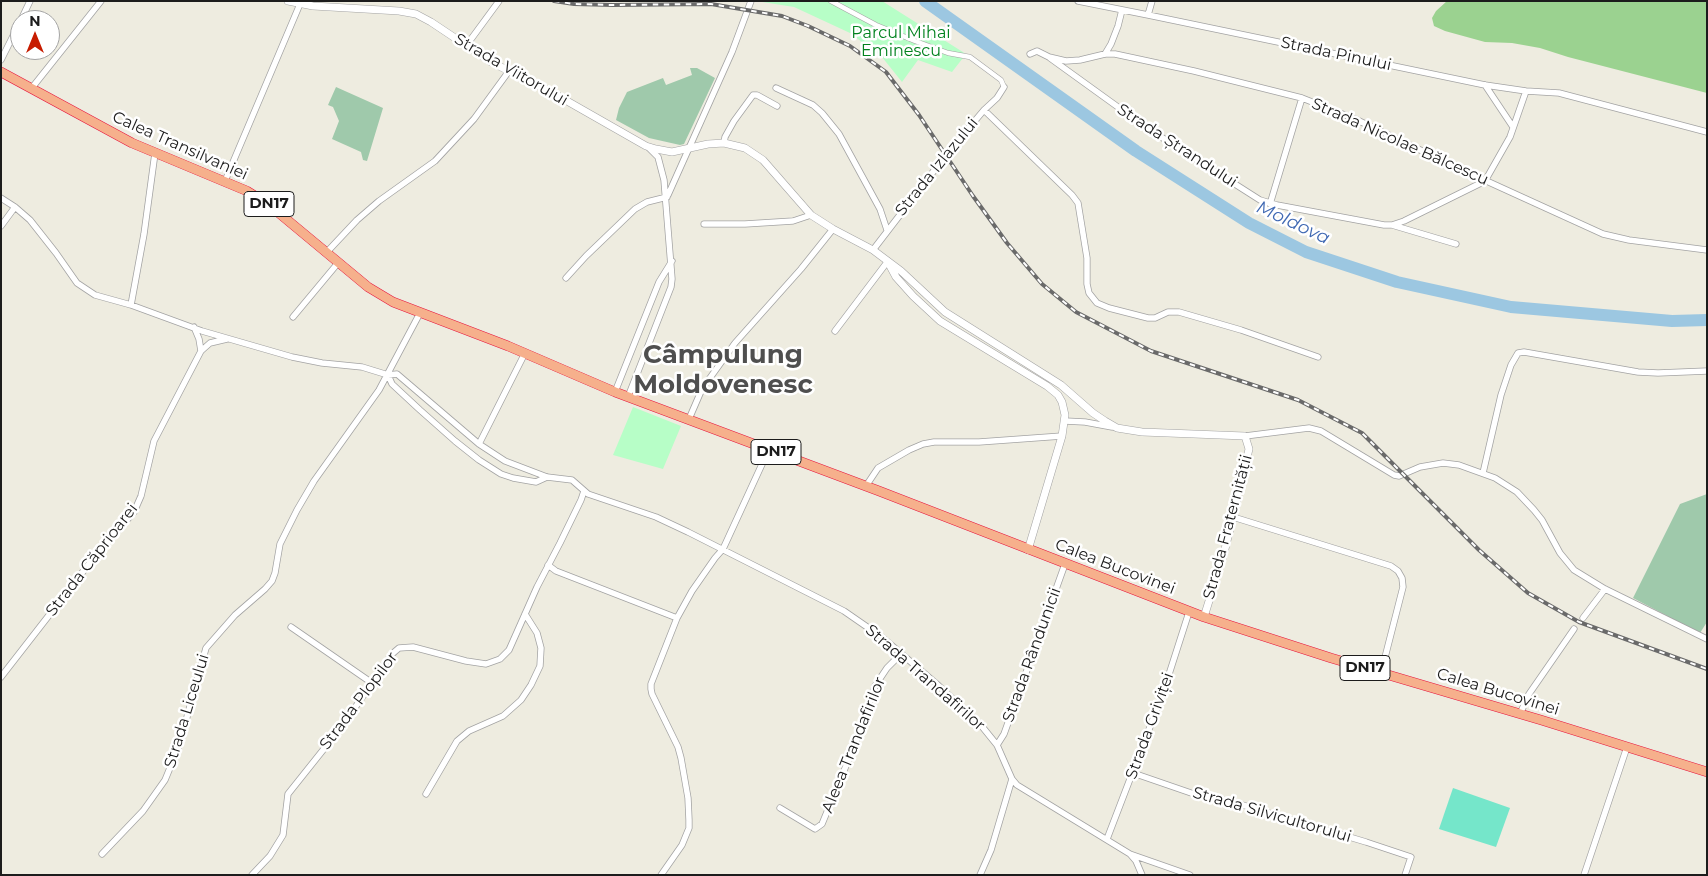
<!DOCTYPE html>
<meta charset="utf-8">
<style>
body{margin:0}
#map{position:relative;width:1708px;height:876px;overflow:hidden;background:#eeece0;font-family:Montserrat,sans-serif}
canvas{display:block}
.frame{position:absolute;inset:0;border:2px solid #1c1c1c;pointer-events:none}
.north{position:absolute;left:10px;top:10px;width:50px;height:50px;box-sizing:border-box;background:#fff;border:1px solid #a4a4a4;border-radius:50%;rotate:0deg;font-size:14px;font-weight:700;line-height:20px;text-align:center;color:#1c1c1c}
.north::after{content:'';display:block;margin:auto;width:18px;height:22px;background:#c71c00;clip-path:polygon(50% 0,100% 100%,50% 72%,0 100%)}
</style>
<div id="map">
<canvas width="1708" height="876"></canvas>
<div class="frame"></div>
<div class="north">N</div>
</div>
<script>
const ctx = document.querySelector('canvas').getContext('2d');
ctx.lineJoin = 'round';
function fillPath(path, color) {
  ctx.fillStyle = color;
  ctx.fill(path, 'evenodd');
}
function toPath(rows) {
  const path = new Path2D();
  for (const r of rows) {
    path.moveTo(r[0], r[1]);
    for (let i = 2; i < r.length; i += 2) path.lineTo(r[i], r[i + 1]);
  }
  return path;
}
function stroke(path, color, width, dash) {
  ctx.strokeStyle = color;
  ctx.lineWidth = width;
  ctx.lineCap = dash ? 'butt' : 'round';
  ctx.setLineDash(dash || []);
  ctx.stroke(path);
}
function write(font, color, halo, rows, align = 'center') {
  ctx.font = font + ' Montserrat,sans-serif';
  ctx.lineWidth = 5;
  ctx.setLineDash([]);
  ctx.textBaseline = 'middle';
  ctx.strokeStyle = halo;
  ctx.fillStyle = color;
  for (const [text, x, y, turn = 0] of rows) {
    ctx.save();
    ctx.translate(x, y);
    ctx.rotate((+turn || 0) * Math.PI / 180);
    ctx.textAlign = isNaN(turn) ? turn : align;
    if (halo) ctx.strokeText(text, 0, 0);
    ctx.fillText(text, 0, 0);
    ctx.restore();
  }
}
const forest = toPath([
 [1447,1,1707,1,1707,93,1568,57,1540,48,1512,43,1485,42,1445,31,1434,26,1432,18,1436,11]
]);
const cemetery = toPath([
 [690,68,697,68,715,78,684,144,680,145,649,138,616,120,619,108,627,92,663,78,666,85,692,75],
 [336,87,383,108,367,161,363,160,361,152,332,139,339,121,333,107,328,105],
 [1707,494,1707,622,1700,633,1633,598,1680,504]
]);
const park = toPath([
 [756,1,882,1,966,54,952,72,918,60,902,82,882,57,850,33,794,7],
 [633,407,681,426,663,469,613,455]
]);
const pitch = toPath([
 [1453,788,1510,808,1496,847,1439,829]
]);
const river = toPath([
 [925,1,1136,151,1249,223,1306,252,1397,282,1511,307,1672,321,1707,320]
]);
const pedestrian = toPath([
 [831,1,876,25,915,41,948,53,970,57,1001,80,1004,87]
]);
const minor = toPath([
 [1078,1,1148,15,1485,85,1526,91,1559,93,1707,132],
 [1148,15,1152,1],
 [21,20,30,1],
 [466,46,499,1],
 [1030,54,1037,51,1049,57,1066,61,1080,60,1105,54,1115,54,1194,71,1302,98,1355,119,1458,168,1603,234,1629,240,1707,250],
 [1105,54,1111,44,1118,26,1122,10],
 [1050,58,1147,128,1260,200,1277,205,1384,225,1392,225,1404,221,1485,181,1510,137,1526,91],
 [1,60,20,22],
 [1485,85,1513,127],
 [776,88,813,105,822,113,839,134,880,209,887,230],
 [31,89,101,1],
 [984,110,1072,195,1078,203,1087,258,1087,284,1089,293,1097,303,1109,308,1148,318,1155,318,1168,312,1179,312,1241,330,1318,357],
 [724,143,725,137,734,121,753,95,757,95,777,106],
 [225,181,300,4],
 [668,195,732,52,751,1],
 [1,198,15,207,30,220,56,253,77,283,95,295,131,305,202,331,292,357,322,363,362,367,388,375,397,374,479,444,505,461,547,477,572,480,588,494,656,517,688,532,844,611,883,638,939,686,980,724,997,745,1012,779,1017,785,1130,854,1136,861,1142,875],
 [1270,204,1302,98],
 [704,224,745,224,793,221,811,215],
 [1392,225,1456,244],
 [1,226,15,207],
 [873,250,946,155,984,110,997,98,1004,87],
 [326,253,357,220,379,201,435,161,474,119,509,71],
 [566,278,586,256,635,209,647,202,667,197],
 [131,305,144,234,155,153],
 [293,317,338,263],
 [194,327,199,339,201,351],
 [835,331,888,261],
 [388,375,392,384,420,410,455,441,479,460,501,474,513,478,536,482,547,477],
 [615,392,659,282,672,261],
 [628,397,671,287,672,279,664,180,658,157,648,147],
 [689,419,702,389,735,343,801,269,833,229],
 [1065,421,1085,422,1112,427],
 [1245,436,1309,428,1321,431,1394,475,1399,476,1420,467,1443,463,1459,465,1495,478,1517,492,1534,510,1542,520,1560,553,1574,570,1605,589,1707,639],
 [479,444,525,353],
 [1483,473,1501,395,1511,365,1518,353,1524,352,1638,372,1658,373,1707,371],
 [866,486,878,468,909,450,923,444,934,442,979,442,1062,436],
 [1233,517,1391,566,1398,571,1402,578,1403,587,1381,673],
 [548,565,556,571,677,618],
 [1583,618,1605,589],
 [291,627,372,683],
 [1,677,92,560,134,512,141,496,154,441,201,351,210,343,227,339],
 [1520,714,1529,694,1574,629],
 [997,745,1004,734,1065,564],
 [1133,773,1194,794,1236,803,1366,842,1411,857,1405,875],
 [426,794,457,741,469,731,503,716,521,700,531,685,540,666,541,648,537,633,525,614],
 [780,808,815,829,822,824,855,744,875,686,887,668,901,654],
 [1107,839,1163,693,1189,612],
 [102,854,143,811,165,780,179,746,206,648,235,615,265,589,272,581,275,573,280,544,297,510,314,481,379,390,420,313],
 [1130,854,1190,875],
 [252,875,270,856,283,835,288,794,343,725,392,654,399,648,413,647,466,661,486,664,500,659,509,650,537,587,560,543,581,500,584,491],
 [661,875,682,845,689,828,689,820,688,798,681,758,678,747,652,694,651,689,651,684,677,618,692,591,715,558,723,549,769,449],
 [980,875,991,850,1012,779],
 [1584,875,1627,747]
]);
const tertiary = toPath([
 [288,1,313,6,399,11,416,14,431,22,491,62,553,93,646,146,656,149,672,152,708,144,724,143,745,148,763,160,811,215,833,229,873,250,901,271,945,312,1061,385,1093,413,1105,421,1117,428,1142,432,1245,436,1249,449,1233,517,1224,553,1204,617],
 [889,264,896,277,913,296,940,321,1047,386,1058,395,1062,402,1065,415,1062,436,1028,550]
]);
const trunk = toPath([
 [1,72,132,143,247,191,268,204,368,287,393,302,508,346,615,392,879,491,1204,617,1331,658,1541,720,1707,772]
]);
const rail = toPath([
 [554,1,574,4,613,5,711,4,782,16,808,26,850,46,886,72,919,115,973,196,1007,243,1042,284,1076,312,1151,351,1298,400,1362,433,1479,550,1528,593,1579,622,1707,669]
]);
const shields = [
 [269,204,50],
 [776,452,50],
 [1365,668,50]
];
const shieldNames = [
 ["DN17",269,204],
 ["DN17",776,452],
 ["DN17",1365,668]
];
const parkNames = [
 ["Parcul Mihai",901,33],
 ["Eminescu",901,51]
];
const streetNames = [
 ["Strada Pinului",1336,54,12],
 ["Strada Viitorului",511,70,30],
 ["Strada Nicolae Bălcescu",1400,142,24],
 ["Calea Transilvaniei",180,146,24],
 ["Strada Ștrandului",1177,146,33],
 ["Strada Izlazului",937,167,-51],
 ["Strada Fraternității",1228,527,-75],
 ["Strada Căprioarei",92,560,-52],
 ["Calea Bucovinei",1115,567,21],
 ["Strada Rândunicii",1032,655,-70],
 ["Strada Trandafirilor",925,678,41],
 ["Calea Bucovinei",1498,692,17],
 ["Strada Plopilor",359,701,-53],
 ["Strada Liceului",187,711,-73],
 ["Strada Griviței",1150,726,-70],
 ["Aleea Trandafirilor",854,745,-68],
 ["Strada Silvicultorului",1272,815,16]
];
const waterNames = [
 ["Moldova",1293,223,25]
];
const townNames = [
 ["Câmpulung",723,355],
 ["Moldovenesc",723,385]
];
fillPath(forest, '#9bd290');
fillPath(cemetery, '#9fc9ab');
fillPath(park, '#b7fec7');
fillPath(pitch, '#75e6ca');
stroke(river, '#9cc7e1', 12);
stroke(pedestrian, '#a3a3a3', 5.5);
stroke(minor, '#a3a3a3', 7);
stroke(tertiary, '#a3a3a3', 8);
stroke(trunk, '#e6133e', 10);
stroke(pedestrian, '#fff', 4.5);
stroke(minor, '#fff', 5.5);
stroke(tertiary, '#fff', 7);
stroke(trunk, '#f6b08c', 9);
stroke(rail, '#6a6a6a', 4);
stroke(rail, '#fff', 2, [5.5]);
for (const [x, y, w] of shields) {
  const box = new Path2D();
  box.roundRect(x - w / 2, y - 12.5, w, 25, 4);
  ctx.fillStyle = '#fff';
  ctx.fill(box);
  stroke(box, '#1c1c1c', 1);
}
write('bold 15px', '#1c1c1c', null, shieldNames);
write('16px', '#01821e', '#fff', parkNames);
write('16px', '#1c1c1c', '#fff', streetNames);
write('italic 18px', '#4069b3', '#fff', waterNames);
write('bold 26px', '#4f4f4f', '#fff', townNames);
</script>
